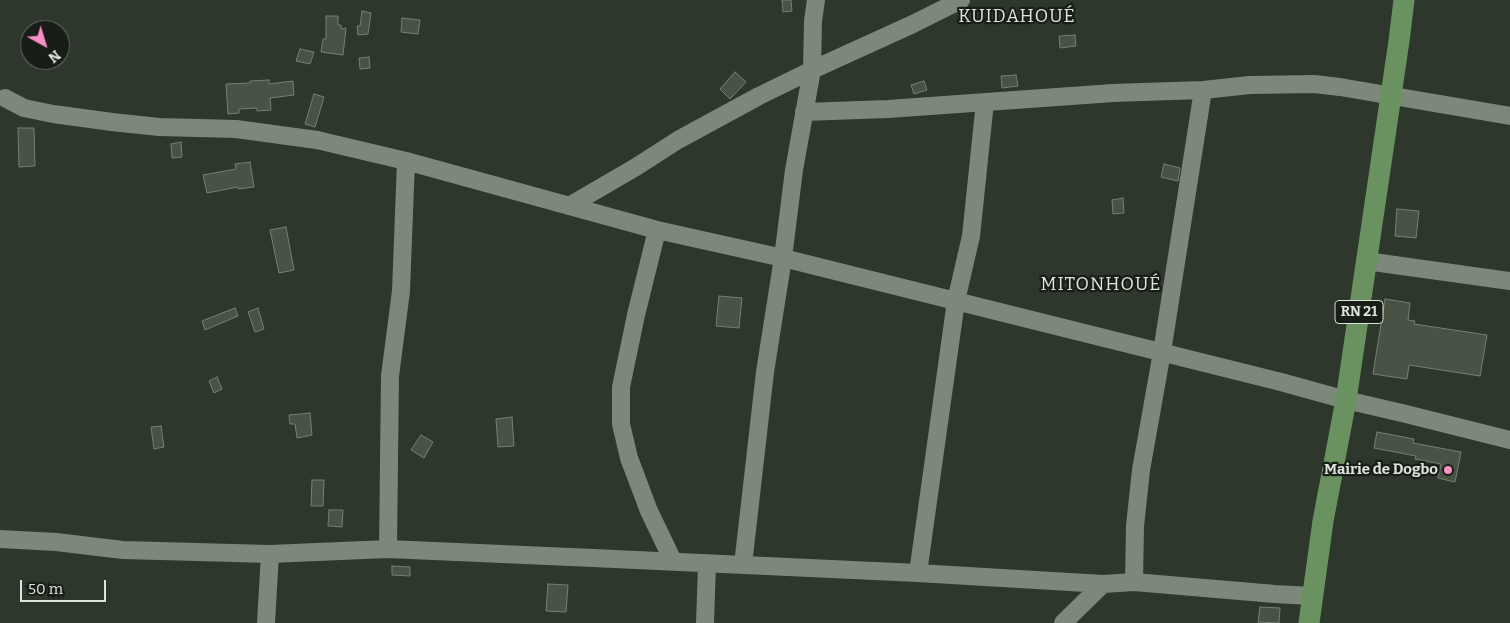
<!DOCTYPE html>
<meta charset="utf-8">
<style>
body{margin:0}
#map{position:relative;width:1510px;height:623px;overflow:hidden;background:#2d372b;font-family:Bitter,serif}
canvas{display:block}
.north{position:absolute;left:20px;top:20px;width:50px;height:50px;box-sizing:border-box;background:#181d17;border:1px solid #676d66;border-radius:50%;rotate:141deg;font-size:14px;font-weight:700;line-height:20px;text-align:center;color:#dee5dd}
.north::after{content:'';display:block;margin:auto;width:18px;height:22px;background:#fb8fc4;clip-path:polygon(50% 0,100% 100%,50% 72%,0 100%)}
.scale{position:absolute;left:20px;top:580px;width:86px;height:22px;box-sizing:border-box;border:2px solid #dee5dd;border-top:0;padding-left:6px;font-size:15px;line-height:18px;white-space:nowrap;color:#dee5dd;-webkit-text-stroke:4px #181d17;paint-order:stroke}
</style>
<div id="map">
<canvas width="1510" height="623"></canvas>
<div class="north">N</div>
<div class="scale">50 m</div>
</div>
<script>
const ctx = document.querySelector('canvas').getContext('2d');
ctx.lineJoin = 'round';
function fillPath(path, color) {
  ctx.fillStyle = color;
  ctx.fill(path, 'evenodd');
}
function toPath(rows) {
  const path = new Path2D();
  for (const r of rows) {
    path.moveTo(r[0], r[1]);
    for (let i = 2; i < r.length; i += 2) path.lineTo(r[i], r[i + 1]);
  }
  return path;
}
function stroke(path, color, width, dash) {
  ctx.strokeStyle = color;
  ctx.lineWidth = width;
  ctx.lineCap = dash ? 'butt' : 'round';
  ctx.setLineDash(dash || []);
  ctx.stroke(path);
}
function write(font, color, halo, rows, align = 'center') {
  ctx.font = font + ' Bitter,serif';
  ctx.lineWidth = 4.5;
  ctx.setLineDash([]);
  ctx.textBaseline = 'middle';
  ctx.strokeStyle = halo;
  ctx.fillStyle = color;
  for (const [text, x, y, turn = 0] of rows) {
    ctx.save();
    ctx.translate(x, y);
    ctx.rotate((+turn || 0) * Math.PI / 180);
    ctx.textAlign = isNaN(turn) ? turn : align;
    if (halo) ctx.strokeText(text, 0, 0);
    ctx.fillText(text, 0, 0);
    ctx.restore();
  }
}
const building = toPath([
 [782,0,791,0,792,11,783,12,782,0],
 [362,11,371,13,368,34,358,35,357,26,360,26,362,11],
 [326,16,338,16,338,25,341,25,341,29,346,28,343,55,321,52,323,39,326,39,326,16],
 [402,18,420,20,418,34,401,32,402,18],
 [1075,35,1076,46,1060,48,1059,36,1075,35],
 [300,49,314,52,310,64,296,61,300,49],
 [369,57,370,68,360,69,359,58,369,57],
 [735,72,746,82,730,99,720,89,735,72],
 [1016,75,1018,86,1002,88,1001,76,1016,75],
 [269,80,269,84,293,81,294,95,270,98,271,110,257,111,257,108,239,109,239,113,228,114,226,84,250,83,250,81,269,80],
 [924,81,927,90,914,94,911,85,924,81],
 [314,94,324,97,315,127,305,124,314,94],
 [18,128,34,128,35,166,19,167,18,128],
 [181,142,182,157,172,158,171,144,181,142],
 [250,162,254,187,238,189,238,187,207,193,203,175,236,169,235,164,250,162],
 [1164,164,1180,168,1178,181,1161,177,1164,164],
 [1123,198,1124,213,1113,214,1112,200,1123,198],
 [1397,209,1419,211,1416,238,1395,236,1397,209],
 [286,227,294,270,279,273,270,230,286,227],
 [719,296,742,298,739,328,716,326,719,296],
 [1385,299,1410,303,1408,320,1415,321,1414,324,1487,335,1480,376,1409,365,1407,379,1373,374,1385,299],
 [235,308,238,316,205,330,202,321,235,308],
 [258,308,264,329,255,332,248,312,258,308],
 [217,377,222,389,214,393,209,381,217,377],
 [310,413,312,435,297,438,295,424,290,424,289,415,310,413],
 [512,417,514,446,498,447,496,419,512,417],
 [161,426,164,447,154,449,151,427,161,426],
 [1377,432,1414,439,1413,443,1461,452,1455,482,1438,478,1441,464,1415,459,1416,456,1374,448,1377,432],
 [421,435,433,442,424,458,411,450,421,435],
 [312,480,324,480,323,506,311,506,312,480],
 [329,510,343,510,342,527,328,526,329,510],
 [392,566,410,567,410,576,392,575,392,566],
 [548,584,568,585,566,612,546,611,548,584],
 [1260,607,1280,608,1279,623,1258,622,1260,607]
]);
const minor = toPath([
 [5,98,24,108,53,114,112,122,159,127,236,129,317,140,406,161,657,230,783,258,1281,382,1346,400,1406,414,1510,440],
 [804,112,888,109,1113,93,1203,90,1250,85,1314,84,1340,87,1510,116],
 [569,206,636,167,678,140,759,96,812,70,913,24,961,0],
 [657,230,636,315,621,387,621,424,629,458,649,511,673,561],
 [1366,261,1510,281],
 [0,539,56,542,123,550,270,554,388,549,593,558,918,573,1103,584],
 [388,549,390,376,401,291,406,161],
 [743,565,765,372,783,258,794,170,812,70,813,21,816,0],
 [918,573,956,301,971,236,985,102],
 [1134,582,1135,526,1141,470,1162,352,1203,90],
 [266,623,270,554],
 [705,623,707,564],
 [1063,623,1103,584,1134,582,1275,594,1312,596]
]);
const major = toPath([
 [1309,623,1323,521,1346,400,1399,41,1404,0]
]);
const markers = [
 [1448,470,5,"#fb8fc4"]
];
const shields = [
 [1359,312,48]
];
const shieldNames = [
 ["RN 21",1359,312]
];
const poiNames = [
 ["Mairie de Dogbo",1438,470]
];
const quarterNames = [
 ["KUIDAHOUÉ",1017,17],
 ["MITONHOUÉ",1101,285]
];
fillPath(building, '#485245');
stroke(building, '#758173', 1);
stroke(minor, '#7c887a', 18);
stroke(major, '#6a9261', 21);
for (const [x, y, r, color] of markers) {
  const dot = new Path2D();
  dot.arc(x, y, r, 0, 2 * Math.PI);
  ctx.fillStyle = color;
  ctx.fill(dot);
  stroke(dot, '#181d17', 2);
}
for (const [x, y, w] of shields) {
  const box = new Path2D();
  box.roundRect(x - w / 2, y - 11.5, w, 23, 4);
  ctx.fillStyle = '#181d17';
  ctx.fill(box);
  stroke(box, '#dee5dd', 1);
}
write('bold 14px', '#dee5dd', null, shieldNames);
write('bold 15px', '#dee5dd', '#181d17', poiNames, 'right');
ctx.letterSpacing = '1px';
write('18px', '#dee5dd', '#181d17', quarterNames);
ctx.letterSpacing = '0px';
</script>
